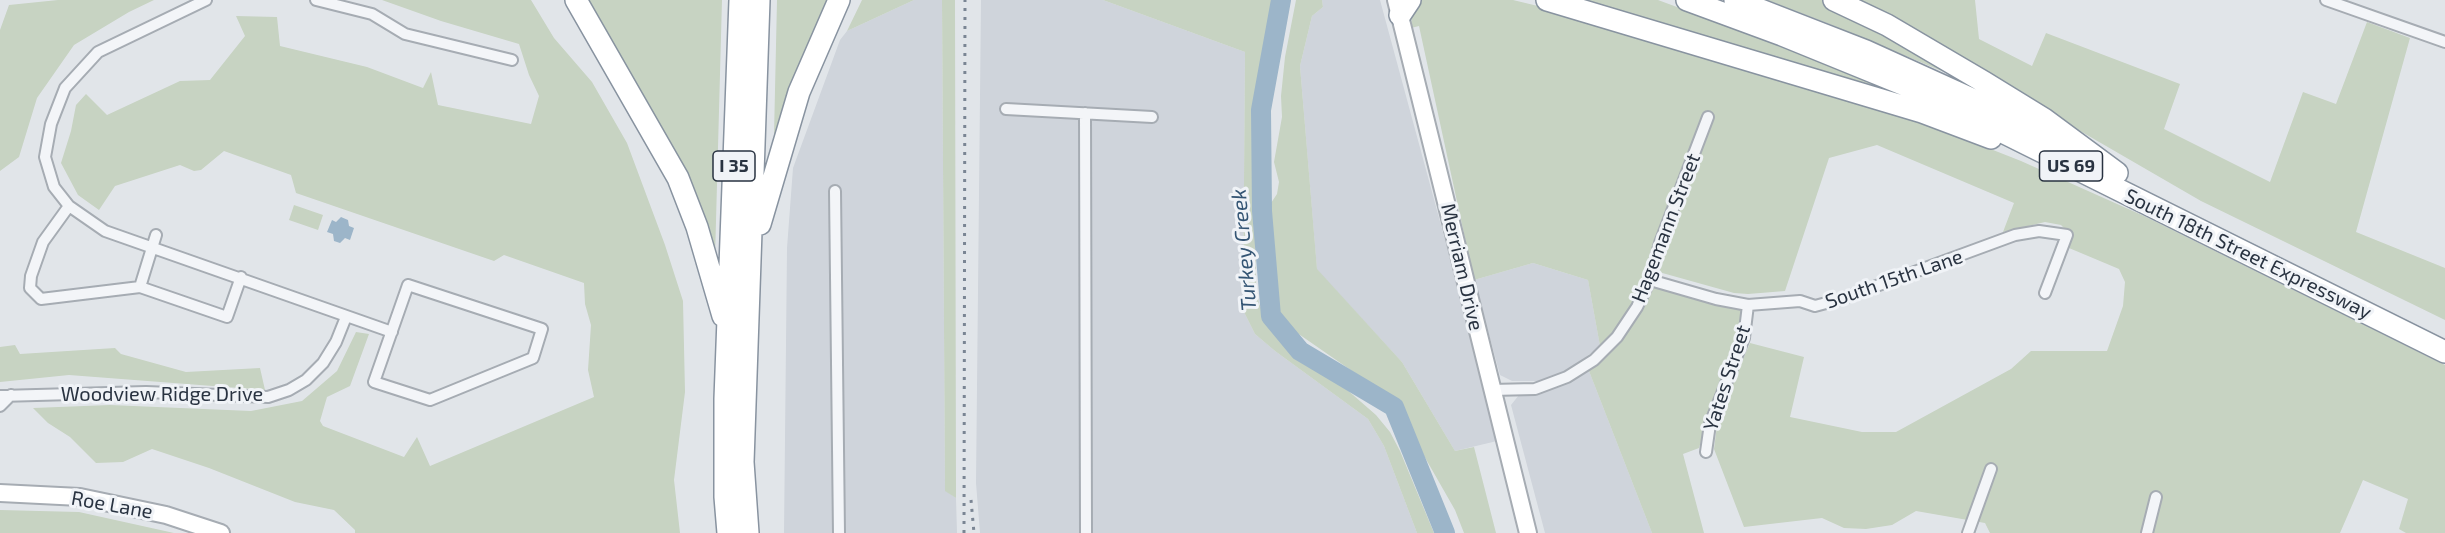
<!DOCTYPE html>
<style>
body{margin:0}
canvas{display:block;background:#e1e5e9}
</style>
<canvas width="2445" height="533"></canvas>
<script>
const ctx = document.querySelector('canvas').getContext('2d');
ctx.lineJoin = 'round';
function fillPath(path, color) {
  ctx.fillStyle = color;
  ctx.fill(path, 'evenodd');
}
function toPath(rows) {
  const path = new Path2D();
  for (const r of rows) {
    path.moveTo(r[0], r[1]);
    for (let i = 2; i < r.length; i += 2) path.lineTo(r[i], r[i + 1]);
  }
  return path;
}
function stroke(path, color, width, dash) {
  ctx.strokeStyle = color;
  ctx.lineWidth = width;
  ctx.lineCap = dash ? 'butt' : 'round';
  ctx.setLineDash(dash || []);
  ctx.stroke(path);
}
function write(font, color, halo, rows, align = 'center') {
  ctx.font = font + ' "Exo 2",sans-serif';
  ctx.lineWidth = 6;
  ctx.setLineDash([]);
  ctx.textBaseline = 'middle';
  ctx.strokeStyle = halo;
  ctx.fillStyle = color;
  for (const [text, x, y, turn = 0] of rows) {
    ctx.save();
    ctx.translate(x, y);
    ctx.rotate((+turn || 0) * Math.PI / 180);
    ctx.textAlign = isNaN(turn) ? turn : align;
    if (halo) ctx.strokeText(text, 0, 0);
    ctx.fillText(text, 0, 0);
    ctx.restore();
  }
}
const built = toPath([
 [914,0,942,0,945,490,956,498,957,533,784,533,787,248,793,168,840,40,847,31],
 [981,0,1103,0,1245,52,1243,310,1255,334,1275,351,1368,419,1384,446,1417,533,980,533,976,483],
 [1322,0,1380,0,1477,358,1497,441,1455,451,1402,362,1317,270,1300,66,1312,16,1323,7],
 [1533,263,1588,280,1600,346,1573,367,1556,377,1539,381,1512,381,1500,375,1474,280],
 [1589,371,1652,533,1545,533,1511,405,1519,395,1556,387]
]);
const green = toPath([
 [58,0,154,0,129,12,74,45,37,98,19,157,0,171,0,30,9,5],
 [382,0,531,0,554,38,592,82,627,143,665,245,683,301,685,392,674,480,680,533,355,533,355,530,334,510,295,502,209,468,152,449,123,462,96,463,70,437,48,423,33,408,110,405,251,411,302,401,337,371,356,332,369,334,350,386,327,397,320,421,323,426,404,457,417,437,430,466,594,397,588,370,591,325,585,304,584,283,504,255,494,261,296,193,291,175,224,151,201,170,194,171,180,165,115,186,99,210,78,195,61,163,71,131,76,105,86,94,107,115,180,81,210,80,245,36,236,16,277,17,280,46,367,67,423,88,431,72,438,105,531,124,539,96,529,75,519,44,441,21],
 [583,0,722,0,715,258],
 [777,0,829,0,779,135,774,135],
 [862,0,914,0,847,31],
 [942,0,955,0,956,498,945,491],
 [1103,0,1274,0,1254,125,1256,283,1259,304,1272,329,1299,361,1345,388,1376,415,1390,432,1400,451,1434,533,1417,533,1384,446,1368,419,1275,351,1255,334,1243,310,1245,52],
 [1296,0,1322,0,1323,7,1312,16,1300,66,1317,269,1402,362,1455,451,1474,447,1496,533,1464,533,1455,510,1391,398,1290,328,1276,309,1268,214,1269,206,1277,194,1279,182,1274,162,1282,117,1281,96,1285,57],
 [1419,0,1513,0,1542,7,1917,120,2021,161,2144,216,2445,365,2445,533,2406,533,2399,529,2408,499,2363,480,2340,533,1990,533,1985,523,1916,511,1892,525,1866,529,1844,528,1822,518,1744,527,1714,449,1718,418,1750,343,1804,357,1790,417,1862,432,1896,432,2011,369,2031,351,2107,351,2123,306,2125,282,2119,269,2069,248,2070,234,2061,225,2045,222,2003,232,2014,203,1877,145,1829,158,1785,291,1748,294,1734,293,1648,269,1634,303,1613,335,1600,346,1588,280,1533,263,1474,280,1419,26,1411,28,1412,13],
 [1565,0,1658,0,1820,60,1911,100],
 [1767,0,1823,0,1968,82,1827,23],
 [1850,0,1975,0,1979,39,2032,66,2046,33,2180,84,2164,129,2270,182,2303,92,2336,104,2367,22,2410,38,2356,232,2445,268,2445,320,2201,201,1885,18],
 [294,205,323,215,318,230,289,220],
 [1656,285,1740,305,1744,311,1738,339,1708,417,1699,448,1683,454,1704,533,1652,533,1589,371,1610,351],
 [15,345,20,354,115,348,121,354,186,372,260,368,265,390,69,375,0,382,0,347],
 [0,510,79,512,174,533,0,533]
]);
const water = toPath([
 [341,217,348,220,349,226,354,228,350,240,345,238,340,243,334,241,333,234,327,232,332,220,336,222]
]);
const river = toPath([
 [1281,0,1261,110,1262,211,1271,316,1300,351,1394,407,1445,533]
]);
const street = toPath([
 [316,0,372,14,405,34,512,60],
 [2326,0,2445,42],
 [1006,109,1152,117],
 [1085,113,1086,533],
 [835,191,839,533],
 [69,206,105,231,392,332],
 [156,235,140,287,227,317,241,277],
 [1650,280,1716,299,1748,305,1800,301,1815,306,1841,299,2015,235,2039,231,2067,235,2045,293],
 [408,285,542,329,533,358,430,400,374,382,408,285],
 [140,287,41,299,30,288,31,276,43,242,69,206,54,187,45,157,51,124,65,88,98,52,206,0],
 [1491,390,1535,389,1567,377,1594,360,1617,337,1637,307,1650,280,1660,243,1708,117],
 [0,396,146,392,268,397,289,390,306,380,323,363,336,342,346,317],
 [0,406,11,395],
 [1706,452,1710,424,1744,338,1748,305],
 [1968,533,1991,469],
 [2147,533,2156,497]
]);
const secondary = toPath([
 [1396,0,1528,533],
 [0,493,80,497,166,515,221,533]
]);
const highway = toPath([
 [576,0,678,178,697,227,723,316],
 [1547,0,1922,112,1991,138],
 [1687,0,1782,35,1922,92,2445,352],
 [1735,0,1866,51,1974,100,2098,163],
 [1834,0,1887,25,1984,82,2044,119,2117,173],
 [1400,15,1410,0],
 [760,224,799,92,839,0],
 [728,533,725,497,725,399,740,0],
 [748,533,743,462,759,0]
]);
const rail = toPath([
 [971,500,974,533],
 [964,533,965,0]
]);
const shields = [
 [734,166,42],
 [2071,166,63]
];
const shieldNames = [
 ["I 35",734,166],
 ["US 69",2071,166]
];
const streetNames = [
 ["Hagemann Street",1666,228,-69],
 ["South 18th Street Expressway",2248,254,26],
 ["Merriam Drive",1462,267,77],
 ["South 15th Lane",1894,279,-19],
 ["Yates Street",1727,378,-72],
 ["Woodview Ridge Drive",162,394],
 ["Roe Lane",112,505,10]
];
const waterNames = [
 ["Turkey Creek",1244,250,-95]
];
fillPath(built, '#cfd4db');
fillPath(green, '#c7d3c2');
fillPath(water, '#9cb5c9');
stroke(river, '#9cb5c9', 20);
stroke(street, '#a6acb3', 14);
stroke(secondary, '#a6acb3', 20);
stroke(highway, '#8893a0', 24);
stroke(street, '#f3f5f8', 10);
stroke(secondary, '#fff', 16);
stroke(highway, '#fff', 21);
stroke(rail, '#7a8593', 3, [3, 6]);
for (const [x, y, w] of shields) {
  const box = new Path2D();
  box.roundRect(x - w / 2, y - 15, w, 30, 4.5);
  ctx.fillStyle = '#f0f3f7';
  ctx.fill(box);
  stroke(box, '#293341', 1.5);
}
write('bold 18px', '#293341', null, shieldNames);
write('20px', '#293341', '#f0f3f7', streetNames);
write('italic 21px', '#345574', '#f0f3f7', waterNames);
</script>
